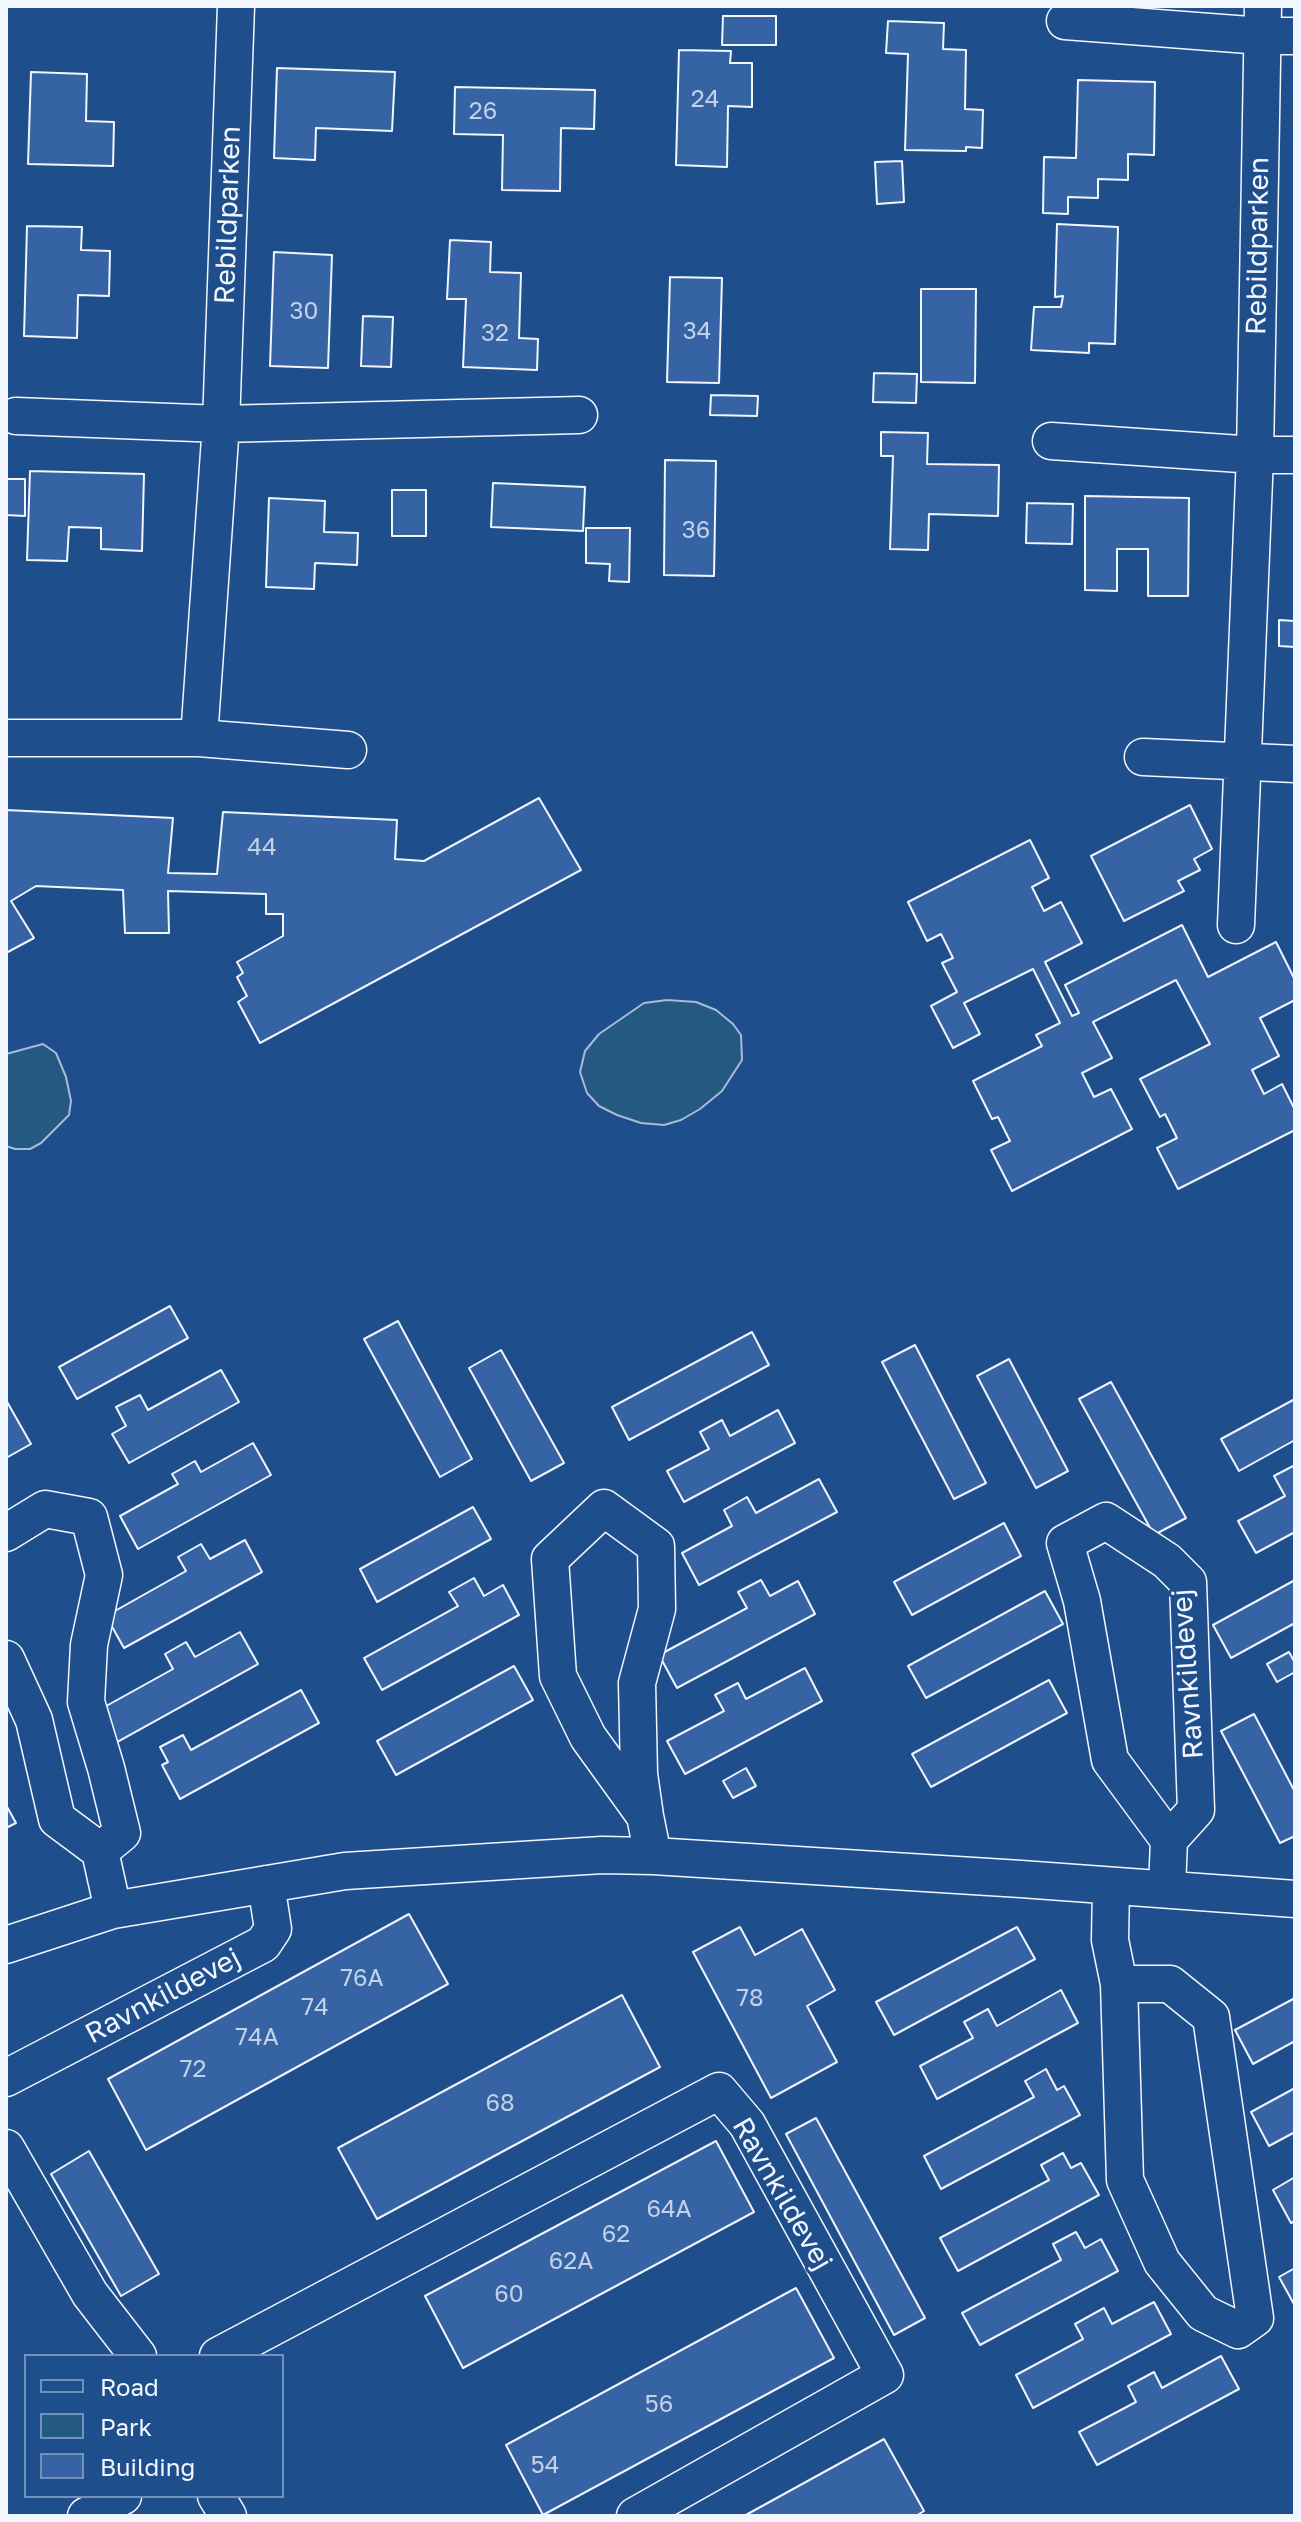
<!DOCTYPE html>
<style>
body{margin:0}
#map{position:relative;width:1301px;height:2522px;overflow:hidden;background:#1f4e8c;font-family:"Golos Text",sans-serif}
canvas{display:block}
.frame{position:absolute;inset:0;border:8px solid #f2f6ff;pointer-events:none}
.legend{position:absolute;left:24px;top:2354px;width:260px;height:144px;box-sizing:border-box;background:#1f4e8c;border:2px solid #7391ba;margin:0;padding:10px 14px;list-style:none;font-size:24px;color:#f2f6ff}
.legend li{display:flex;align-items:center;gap:16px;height:40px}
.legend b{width:40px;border:2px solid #7391ba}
</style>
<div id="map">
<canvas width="1301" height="2522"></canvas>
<div class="frame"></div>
<ul class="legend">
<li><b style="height:10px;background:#1f4e8c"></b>Road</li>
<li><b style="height:22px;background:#245a82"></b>Park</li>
<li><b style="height:22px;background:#3563a3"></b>Building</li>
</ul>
</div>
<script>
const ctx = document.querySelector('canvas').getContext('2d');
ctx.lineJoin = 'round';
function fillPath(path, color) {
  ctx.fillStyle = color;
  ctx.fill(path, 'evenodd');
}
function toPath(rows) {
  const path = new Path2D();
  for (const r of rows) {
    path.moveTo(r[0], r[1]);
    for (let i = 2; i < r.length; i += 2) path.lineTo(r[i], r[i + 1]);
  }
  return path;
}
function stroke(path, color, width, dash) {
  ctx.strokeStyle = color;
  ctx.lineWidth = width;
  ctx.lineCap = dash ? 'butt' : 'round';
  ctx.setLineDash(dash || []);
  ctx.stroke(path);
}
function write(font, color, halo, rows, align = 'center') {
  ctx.font = font + ' "Golos Text",sans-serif';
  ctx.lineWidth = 6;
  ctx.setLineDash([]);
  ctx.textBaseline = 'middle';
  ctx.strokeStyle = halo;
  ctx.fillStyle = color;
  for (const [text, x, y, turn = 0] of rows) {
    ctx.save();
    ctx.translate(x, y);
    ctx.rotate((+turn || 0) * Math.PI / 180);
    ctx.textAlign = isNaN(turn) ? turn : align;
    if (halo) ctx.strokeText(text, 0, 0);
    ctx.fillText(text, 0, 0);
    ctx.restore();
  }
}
const green = toPath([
 [667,1000,696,1002,716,1010,733,1024,741,1035,742,1060,722,1091,700,1109,681,1120,664,1125,641,1123,617,1115,599,1106,587,1093,580,1072,585,1051,599,1034,644,1003,667,1000],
 [43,1044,56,1053,66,1077,71,1101,69,1115,41,1143,30,1149,15,1149,6,1146,6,1054,43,1044]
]);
const building = toPath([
 [723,16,776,16,776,45,722,45,723,16],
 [888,21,944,23,943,49,966,50,965,109,983,110,982,148,966,147,966,151,905,150,908,54,886,53,888,21],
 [679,50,731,51,730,63,752,63,752,107,728,106,727,167,676,165,679,50],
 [277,68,395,72,392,131,316,128,315,160,274,158,277,68],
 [31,72,87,74,86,121,114,122,113,166,28,164,31,72],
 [1078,80,1155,82,1154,155,1128,154,1128,180,1098,179,1098,198,1068,197,1068,214,1043,213,1044,157,1076,158,1078,80],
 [455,87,595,90,594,129,561,128,560,191,502,190,503,135,454,134,455,87],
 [902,161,904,202,877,204,875,162,902,161],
 [1057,224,1118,227,1115,344,1089,343,1089,353,1031,350,1034,307,1061,307,1063,296,1055,297,1057,224],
 [27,226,82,227,81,250,110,251,109,296,78,295,77,338,24,336,27,226],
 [450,240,491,242,490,272,521,273,519,338,538,339,537,370,463,367,466,299,447,299,450,240],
 [274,252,332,255,328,368,270,366,274,252],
 [670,277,722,278,719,383,667,382,670,277],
 [921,289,976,289,975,383,921,382,921,289],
 [363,316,393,317,391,367,361,366,363,316],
 [874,373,917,374,916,403,873,402,874,373],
 [711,395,758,396,757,416,710,415,711,395],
 [881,432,928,433,927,464,999,465,998,516,929,514,928,550,890,549,893,456,881,456,881,432],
 [665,460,716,461,714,576,664,575,665,460],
 [30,471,144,474,142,551,101,549,101,528,69,527,67,561,27,560,30,471],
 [6,479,25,479,25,516,6,515,6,479],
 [493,483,585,487,583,531,491,527,493,483],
 [392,490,426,490,426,536,392,536,392,490],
 [1085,496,1189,498,1188,596,1148,596,1148,549,1117,549,1117,591,1085,590,1085,496],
 [269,498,325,501,324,532,358,533,357,565,315,563,314,589,266,587,269,498],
 [1027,503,1073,504,1072,544,1026,543,1027,503],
 [586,528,630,528,629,582,609,581,610,564,586,563,586,528],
 [1279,620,1295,621,1295,647,1279,646,1279,620],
 [539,798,581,870,260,1043,238,1002,247,996,237,977,243,973,237,962,283,936,283,914,266,914,266,894,168,891,169,933,125,933,123,890,36,886,11,901,34,938,6,953,6,810,173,818,168,873,217,874,223,812,397,820,395,859,424,861,539,798],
 [1190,805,1212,849,1194,859,1200,870,1178,881,1184,891,1124,921,1091,856,1190,805],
 [1030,840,1049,878,1032,887,1044,911,1061,902,1082,943,1045,962,1072,1016,1079,1013,1065,985,1182,925,1208,977,1276,942,1295,980,1295,1000,1260,1018,1279,1056,1252,1070,1264,1094,1282,1084,1295,1110,1295,1130,1178,1189,1157,1148,1177,1138,1165,1114,1160,1117,1140,1079,1210,1044,1176,980,1093,1022,1112,1058,1082,1073,1094,1097,1111,1089,1132,1129,1012,1191,991,1150,1010,1141,998,1117,992,1119,973,1081,1042,1046,1036,1035,1060,1023,1033,969,964,1003,980,1034,953,1048,931,1006,957,992,942,963,953,958,941,934,927,941,908,902,1030,840],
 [170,1306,188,1338,77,1399,59,1367,170,1306],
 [398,1321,472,1459,440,1477,364,1339,398,1321],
 [752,1332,769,1365,629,1440,612,1407,752,1332],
 [915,1345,986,1483,954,1499,882,1362,915,1345],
 [501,1350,564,1463,531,1481,469,1368,501,1350],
 [1009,1359,1068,1471,1036,1488,977,1376,1009,1359],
 [221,1370,239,1402,129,1463,112,1434,126,1426,116,1407,140,1395,148,1410,221,1370],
 [1111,1382,1186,1518,1154,1535,1079,1399,1111,1382],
 [1295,1399,1295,1440,1239,1471,1221,1439,1295,1399],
 [6,1400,31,1444,6,1458,6,1400],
 [778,1410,795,1443,684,1502,667,1471,709,1449,700,1432,722,1420,730,1436,778,1410],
 [253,1443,271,1475,138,1549,120,1516,178,1484,172,1474,195,1461,201,1472,253,1443],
 [1295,1465,1295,1532,1256,1553,1238,1521,1285,1496,1274,1476,1295,1465],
 [819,1479,837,1512,699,1585,682,1553,732,1526,724,1510,747,1497,756,1513,819,1479],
 [473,1507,491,1539,377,1602,360,1569,473,1507],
 [1004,1523,1021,1556,912,1615,894,1582,1004,1523],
 [245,1540,262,1572,124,1648,106,1616,186,1571,178,1557,201,1544,210,1559,245,1540],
 [474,1578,484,1596,503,1585,519,1615,382,1690,364,1658,458,1606,449,1592,474,1578],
 [761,1580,770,1596,798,1581,815,1614,677,1688,659,1655,747,1608,738,1592,761,1580],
 [1295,1580,1295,1623,1231,1658,1213,1625,1295,1580],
 [1045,1591,1063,1624,926,1698,908,1666,1045,1591],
 [240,1632,258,1664,117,1742,99,1710,173,1669,165,1654,186,1642,195,1657,240,1632],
 [1289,1652,1295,1663,1295,1672,1277,1682,1267,1664,1289,1652],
 [514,1666,533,1700,396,1775,377,1741,514,1666],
 [805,1668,822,1701,685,1774,667,1741,724,1711,715,1695,738,1683,746,1699,805,1668],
 [1049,1680,1067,1713,931,1787,912,1754,1049,1680],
 [301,1690,319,1723,180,1799,162,1765,168,1762,160,1747,183,1735,191,1750,301,1690],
 [1254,1714,1295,1792,1295,1836,1280,1843,1221,1731,1254,1714],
 [746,1768,756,1786,733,1798,723,1781,746,1768],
 [6,1805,16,1823,6,1828,6,1805],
 [409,1914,448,1984,146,2150,108,2079,409,1914],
 [740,1927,755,1955,802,1929,835,1990,807,2006,837,2062,771,2098,693,1952,740,1927],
 [1017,1927,1035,1959,894,2035,876,2002,1017,1927],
 [1061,1990,1078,2023,937,2099,920,2066,973,2038,964,2022,988,2009,997,2026,1061,1990],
 [622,1995,660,2067,377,2219,338,2148,622,1995],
 [1295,1998,1295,2041,1253,2064,1235,2030,1295,1998],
 [1046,2069,1057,2090,1064,2086,1080,2115,941,2189,924,2156,1034,2097,1025,2081,1046,2069],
 [1295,2088,1295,2132,1269,2146,1251,2112,1295,2088],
 [816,2118,925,2318,894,2335,786,2134,816,2118],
 [716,2141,754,2212,463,2368,425,2296,716,2141],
 [89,2151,159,2274,121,2296,51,2174,89,2151],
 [1063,2153,1071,2168,1081,2163,1099,2195,958,2271,940,2238,1049,2180,1041,2165,1063,2153],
 [1295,2177,1295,2221,1291,2223,1273,2190,1295,2177],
 [1076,2232,1085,2248,1101,2239,1118,2271,980,2345,962,2313,1061,2260,1053,2244,1076,2232],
 [1295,2268,1295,2306,1279,2277,1295,2268],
 [796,2288,834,2358,543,2515,506,2445,796,2288],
 [1154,2302,1171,2334,1033,2408,1016,2375,1083,2339,1075,2324,1104,2308,1112,2324,1154,2302],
 [1221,2356,1239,2389,1097,2465,1079,2432,1136,2402,1128,2386,1154,2372,1162,2388,1221,2356],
 [884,2439,924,2511,916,2516,744,2516,884,2439]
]);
const minor = toPath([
 [1065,21,1262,36,1295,36],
 [16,416,221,424,579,415],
 [1051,441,1255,455,1295,455],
 [6,738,199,738,348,750],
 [199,738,221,424,236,6],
 [1143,757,1295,764],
 [1236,925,1255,455,1263,6],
 [6,1533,45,1509,89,1517,104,1575,89,1645,86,1702,106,1768,122,1833,100,1851],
 [6,1659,34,1720,57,1819,100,1851,113,1910],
 [645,1816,639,1774,637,1683,657,1609,656,1546,604,1508,550,1559,558,1676,588,1737,645,1816,653,1856],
 [1111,1887,1110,1940,1119,1984,1125,2180,1162,2262,1203,2313,1238,2330,1255,2318,1211,2017,1170,1984,1119,1984],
 [1167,1889,1169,1840,1110,1760,1082,1601,1065,1543,1106,1521,1167,1561,1188,1582,1196,1810,1169,1840],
 [6,1945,113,1910,345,1871,602,1855,653,1856,1021,1879,1295,1899],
 [6,2078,263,1944,273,1929,266,1884],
 [6,2148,90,2294,138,2356],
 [218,2356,719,2091,747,2124,885,2375,635,2516],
 [216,2496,228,2516],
 [86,2516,123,2496]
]);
const numberNames = [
 ["24",705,99],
 ["26",483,111],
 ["30",304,311],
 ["34",697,331],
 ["32",495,333],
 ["36",696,530],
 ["44",262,847],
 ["76A",362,1978],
 ["78",750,1998],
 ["74",315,2007],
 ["74A",257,2037],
 ["72",193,2069],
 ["68",500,2103],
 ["64A",669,2209],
 ["62",616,2234],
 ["62A",571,2261],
 ["60",509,2294],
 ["56",659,2404],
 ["54",545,2465]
];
const streetNames = [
 ["Rebildparken",228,215,-88],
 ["Rebildparken",1258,246,-89],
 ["Ravnkildevej",1188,1674,-94],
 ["Ravnkildevej",163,1996,-28],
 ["Ravnkildevej",782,2194,60]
];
fillPath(green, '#245a82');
stroke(green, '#a8bbd7', 2);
fillPath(building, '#3563a3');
stroke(building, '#f2f6ff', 2);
stroke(minor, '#f2f6ff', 39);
stroke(minor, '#1f4e8c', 36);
write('24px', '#c3d1e8', null, numberNames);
write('28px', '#f2f6ff', '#1f4e8c', streetNames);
</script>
